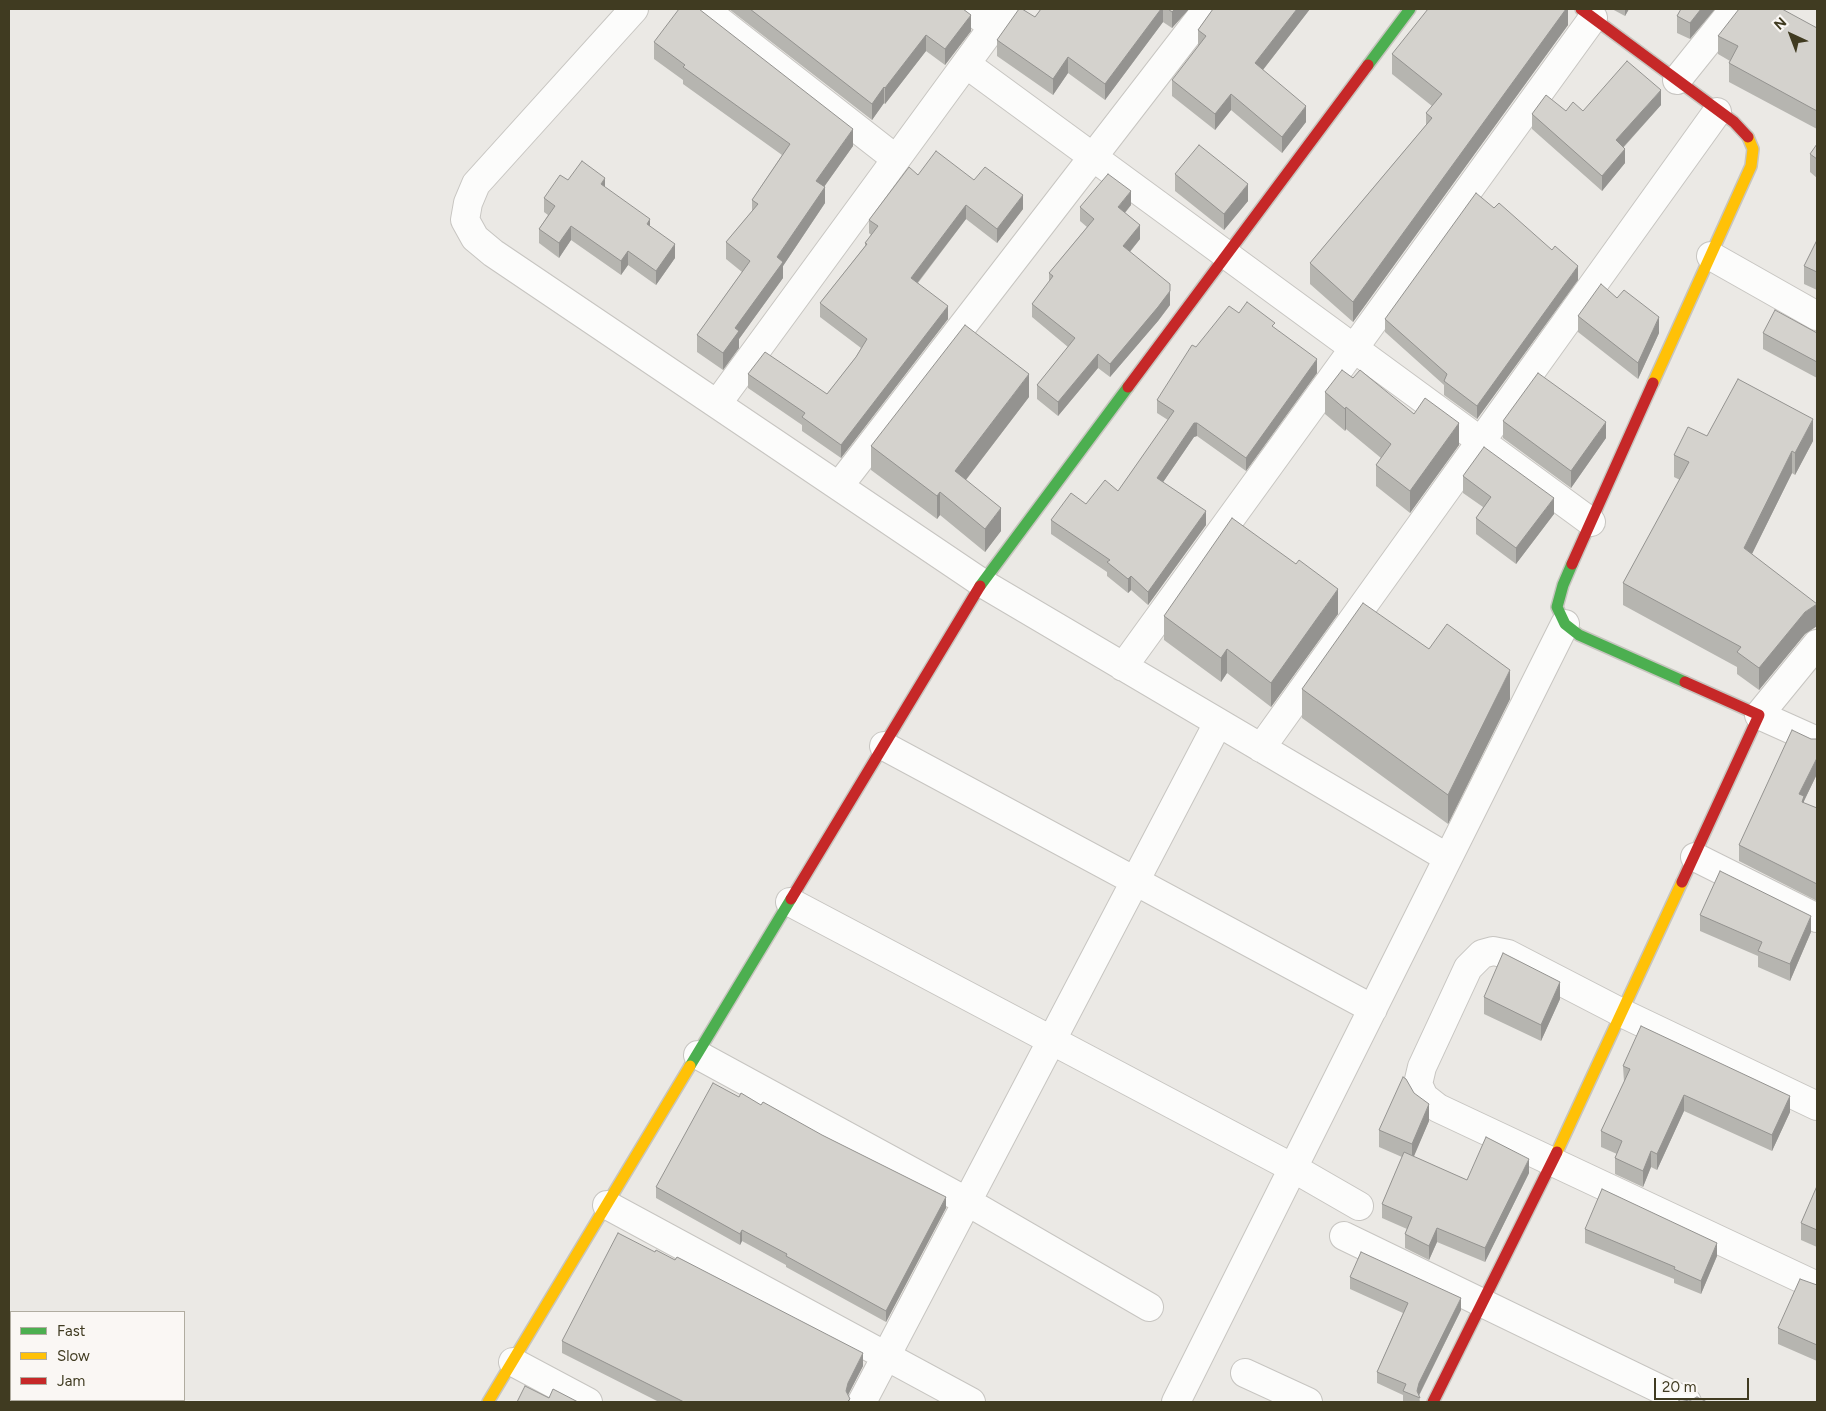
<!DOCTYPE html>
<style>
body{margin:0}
#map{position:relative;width:1826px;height:1411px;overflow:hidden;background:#ebe9e5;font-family:Figtree,sans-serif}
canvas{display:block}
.frame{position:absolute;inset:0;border:10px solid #403b21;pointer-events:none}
.legend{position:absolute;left:10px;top:1311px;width:175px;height:90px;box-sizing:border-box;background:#faf7f4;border:1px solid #b0aca0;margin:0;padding:6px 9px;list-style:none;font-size:15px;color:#403b21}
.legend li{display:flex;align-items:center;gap:10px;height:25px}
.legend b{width:25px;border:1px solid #b0aca0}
.north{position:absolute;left:1766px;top:10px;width:50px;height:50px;-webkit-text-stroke:4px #faf7f4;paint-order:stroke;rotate:317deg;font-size:14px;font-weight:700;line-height:20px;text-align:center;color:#403b21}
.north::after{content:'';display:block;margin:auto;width:18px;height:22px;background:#403b21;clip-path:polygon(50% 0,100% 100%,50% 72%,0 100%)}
.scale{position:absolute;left:1654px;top:1378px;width:95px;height:22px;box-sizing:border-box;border:2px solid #403b21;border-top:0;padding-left:6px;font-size:15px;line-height:18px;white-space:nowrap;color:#403b21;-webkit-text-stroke:4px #faf7f4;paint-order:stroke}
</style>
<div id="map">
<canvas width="1826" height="1411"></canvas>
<div class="frame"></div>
<ul class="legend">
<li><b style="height:6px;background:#4caf50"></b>Fast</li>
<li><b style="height:6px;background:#ffc107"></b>Slow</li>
<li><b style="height:6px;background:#c62828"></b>Jam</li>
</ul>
<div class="north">N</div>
<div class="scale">20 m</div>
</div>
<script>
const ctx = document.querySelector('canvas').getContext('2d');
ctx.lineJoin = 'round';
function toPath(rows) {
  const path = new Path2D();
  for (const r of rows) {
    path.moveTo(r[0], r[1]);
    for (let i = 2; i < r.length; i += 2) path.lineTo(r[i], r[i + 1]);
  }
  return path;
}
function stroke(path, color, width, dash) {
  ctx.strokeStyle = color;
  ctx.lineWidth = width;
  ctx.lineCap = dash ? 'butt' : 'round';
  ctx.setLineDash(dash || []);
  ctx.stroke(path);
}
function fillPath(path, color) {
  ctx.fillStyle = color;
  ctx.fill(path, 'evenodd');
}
const street = toPath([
 [634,9,476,184,468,203,465,220,475,238,493,253,982,583,1448,858],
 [704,9,896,159],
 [970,9,993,27],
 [966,64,1591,522],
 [1677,80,1734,9],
 [1711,256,1817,316],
 [717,404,1006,9],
 [839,486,1207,9],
 [1817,644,1759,715,1817,741],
 [1123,667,1593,18],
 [884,746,1373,1009],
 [1261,748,1717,112],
 [1695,857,1817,918],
 [790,902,1293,1168,1359,1206],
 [698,1055,966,1201,1149,1307],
 [1817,1106,1622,1013,1508,954,1493,951,1482,954,1468,968,1422,1067,1418,1084,1424,1097,1438,1108,1817,1286],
 [607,1205,971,1402],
 [1344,1236,1687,1402],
 [513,1362,588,1402],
 [1245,1373,1308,1402],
 [862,1402,1218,723],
 [1176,1402,1565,624]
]);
const fast = toPath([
 [1368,65,1410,9],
 [1572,564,1563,585,1557,607,1565,624,1579,635,1685,682],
 [980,586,1128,387],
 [690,1066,791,899]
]);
const slow = toPath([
 [1653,383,1751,166,1753,149,1748,137],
 [1557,1152,1682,882],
 [488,1402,690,1066]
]);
const jam = toPath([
 [1581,9,1734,122,1748,137],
 [1128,387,1368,65],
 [1572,564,1653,383],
 [1682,882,1759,715,1685,682],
 [791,899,980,586],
 [1433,1402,1557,1152]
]);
const wall = toPath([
 [729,9,963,9,971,31,945,65,926,51,885,104,884,103,872,120],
 [1041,9,1189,9,1172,28,1163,22,1105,100,1068,73,1053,95,997,56,997,40,1035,17],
 [1213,9,1310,9,1263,70,1306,122,1282,153,1231,110,1215,130,1172,96,1172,80,1198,46,1198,30],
 [1568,9,1568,25,1353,322,1310,284,1310,263,1426,125,1426,113,1432,106,1392,74,1392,54],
 [1612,9,1629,9,1625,16],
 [1681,9,1715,9,1690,39,1677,33,1677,16],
 [1817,28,1817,129,1729,82,1729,63,1730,61,1718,54,1718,36],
 [654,42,853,146,824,187,825,203,783,266,783,278,739,339,739,348,723,370,697,352,697,335,742,272,726,259,726,242,752,211,752,200,782,155,683,84,683,80,654,59],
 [1661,105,1624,147,1625,163,1602,191,1532,129,1532,114,1566,111,1583,111],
 [1817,144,1817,178,1810,172,1810,154],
 [1175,174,1248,201,1224,230,1175,191],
 [918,175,974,180,1023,209,997,243,966,219,918,283,948,319,841,458,802,431,802,425,748,388,748,374,827,394,856,357,861,348,820,317,820,303,865,246,865,243,871,235,869,233,869,220],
 [568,180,605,187,650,227,675,258,656,285,628,265,621,275,571,240,559,258,539,243,539,229,548,215,544,212,544,198],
 [1131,205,1125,213,1140,239,1130,252,1170,305,1158,321,1110,377,1098,368,1058,416,1037,399,1037,385,1068,347,1032,317,1032,304,1049,282,1049,273,1087,227,1080,221,1080,207],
 [1817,240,1817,290,1804,284,1804,266],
 [1578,280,1477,419,1444,395,1444,385,1385,332,1385,319],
 [1239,313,1275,328,1317,373,1246,471,1197,436,1194,437,1163,482,1206,525,1148,605,1131,590,1128,593,1107,576,1107,572,1051,534,1051,520,1118,491,1168,420,1157,413,1157,400,1196,347],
 [1578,316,1659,333,1638,379,1578,332],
 [1763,333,1817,333,1817,378,1763,349],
 [1353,378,1414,414,1459,445,1410,513,1376,486,1376,465,1381,458,1346,429,1345,431,1325,414,1325,392],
 [1029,397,966,480,1001,531,985,552,940,515,937,519,871,470,871,446],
 [1503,421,1606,438,1571,488,1503,438],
 [1707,436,1813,441,1795,475,1792,473,1752,554,1817,626,1805,634,1759,690,1737,674,1737,667,1623,605,1623,583,1680,480,1674,477,1674,455],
 [1463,476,1554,514,1516,564,1476,534,1476,518,1483,507,1463,493],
 [1338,614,1271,707,1227,673,1221,682,1164,640,1164,616],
 [1429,649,1510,699,1448,824,1302,718,1302,689],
 [1811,739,1817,739,1817,774,1804,801,1804,803,1817,808,1817,901,1739,861,1739,845],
 [1700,915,1811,932,1790,981,1758,967,1758,956,1700,931],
 [1484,997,1560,999,1541,1041,1484,1014],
 [1623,1066,1790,1112,1772,1151,1684,1111,1657,1170,1651,1167,1643,1187,1615,1174,1615,1158,1617,1154,1601,1147,1601,1131,1624,1082],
 [1429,1121,1413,1157,1467,1180,1529,1173,1485,1262,1437,1242,1429,1260,1405,1248,1405,1234,1407,1229,1382,1218,1382,1204,1402,1157,1379,1147,1379,1130],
 [1817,1186,1817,1247,1801,1240,1801,1223],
 [656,1187,946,1208,886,1322,786,1267,786,1265,742,1241,740,1245,656,1198],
 [1585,1229,1717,1256,1701,1294,1674,1283,1674,1279,1585,1243],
 [655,1252,675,1260,863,1366,848,1395,850,1402,659,1402,562,1353,562,1341],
 [1350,1277,1461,1310,1419,1396,1420,1402,1403,1402,1403,1395,1377,1383,1377,1372,1403,1313,1350,1289],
 [1817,1285,1817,1361,1778,1344,1778,1328]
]);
const shadedWall = toPath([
 [1161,9,1163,9,1163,22,1105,100,1105,84],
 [1175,9,1189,9,1172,28,1172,12],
 [1297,9,1310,9,1255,80,1255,63],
 [1566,9,1568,9,1568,25,1353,322,1353,302],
 [1625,9,1629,9,1625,16],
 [1701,9,1715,9,1690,39,1690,23],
 [971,15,971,31,945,65,945,49],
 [926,35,926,51,885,104,885,88],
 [1068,57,1068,73,1053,95,1053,79],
 [884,87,884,103,872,120,872,104],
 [1661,90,1661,105,1616,155,1616,140],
 [1231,94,1231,110,1215,130,1215,114],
 [1306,106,1306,122,1282,153,1282,137],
 [853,129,853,146,816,198,816,181],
 [1625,149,1625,163,1602,191,1602,176],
 [605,178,605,192,601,184],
 [1248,184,1248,201,1224,230,1224,214],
 [825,187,825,203,783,266,783,278,739,339,739,348,723,370,723,353,735,328,777,257],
 [1131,191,1131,205,1118,221,1118,207],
 [1023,195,1023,209,997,243,997,229],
 [966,205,966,219,911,291,911,278],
 [650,219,650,234,647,224],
 [1140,225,1140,239,1123,260,1123,246],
 [571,226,571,240,559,258,559,243],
 [675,244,675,258,656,285,656,271],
 [628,251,628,265,621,275,621,261],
 [1578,266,1578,280,1477,419,1477,406],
 [1170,291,1170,305,1158,321,1110,377,1110,364],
 [948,306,948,319,841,458,841,445],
 [1659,317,1659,333,1638,379,1638,363],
 [1098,354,1098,368,1058,416,1058,402],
 [1317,359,1317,373,1246,471,1246,458],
 [1029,374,1029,397,955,494,955,471],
 [1346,407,1346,429,1345,431,1345,409],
 [1813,419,1813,441,1795,475,1795,453],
 [1606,422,1606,438,1571,488,1571,471],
 [1194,423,1197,423,1197,436,1194,437,1157,491,1157,478],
 [1459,423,1459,445,1410,513,1410,491],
 [1792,451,1792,473,1744,570,1744,548],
 [940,492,940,515,937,519,937,496],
 [1554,498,1554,514,1516,564,1516,548],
 [1001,508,1001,531,985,552,985,529],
 [1206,511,1206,525,1148,605,1148,592],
 [1131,576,1131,590,1128,593,1128,579],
 [1338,589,1338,614,1271,707,1271,683],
 [1817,604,1817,626,1805,634,1759,690,1759,668,1805,612],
 [1227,649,1227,673,1221,682,1221,658],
 [1510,670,1510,699,1448,824,1448,795],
 [1817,758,1817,774,1804,801,1804,813,1799,794],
 [1811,916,1811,932,1790,981,1790,964],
 [1560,982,1560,999,1541,1041,1541,1025],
 [1684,1095,1684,1111,1657,1170,1657,1154],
 [1790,1096,1790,1112,1772,1151,1772,1135],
 [1429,1104,1429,1121,1412,1161,1412,1144],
 [1651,1151,1651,1167,1643,1187,1643,1171],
 [1529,1159,1529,1173,1485,1262,1485,1248],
 [946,1197,946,1208,886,1322,886,1311],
 [1437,1228,1437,1242,1429,1260,1429,1246],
 [742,1230,742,1241,740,1245,740,1234],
 [1717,1243,1717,1256,1701,1294,1701,1281],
 [1461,1298,1461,1310,1419,1395,1417,1391,1419,1383],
 [863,1353,863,1366,848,1395,846,1391,848,1383]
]);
const building = toPath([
 [679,9,699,9,853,129,816,181,825,187,777,257,783,262,735,328,739,331,723,353,697,335,750,261,726,242,758,204,752,200,790,144,683,67,685,65,654,42,679,9],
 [750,9,963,9,971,15,945,49,926,35,885,88,884,87,872,104,750,9],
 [1019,9,1022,9,1035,17,1041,9,1161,9,1105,84,1068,57,1053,79,997,40,1019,9],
 [1168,9,1175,9,1172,12,1168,9],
 [1213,9,1297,9,1255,63,1306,106,1282,137,1231,94,1215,114,1172,80,1206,36,1198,30,1213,9],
 [1428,9,1566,9,1353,302,1310,263,1432,118,1426,113,1442,94,1392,54,1428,9],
 [1681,9,1701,9,1690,23,1677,16,1681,9],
 [1739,9,1782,9,1817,28,1817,111,1729,63,1738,46,1718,36,1739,9],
 [1627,61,1661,90,1616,140,1625,149,1602,176,1532,114,1546,95,1566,111,1573,102,1583,111,1627,61],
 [1817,144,1817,159,1810,154,1817,144],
 [1199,145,1248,184,1224,214,1175,174,1199,145],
 [936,151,974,180,985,167,1023,195,997,229,966,205,911,278,948,306,841,445,802,417,805,413,748,374,765,352,827,394,856,357,867,339,820,303,867,244,865,243,878,226,869,220,909,167,918,175,936,151],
 [582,161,605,178,601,184,650,219,647,224,675,244,656,271,628,251,621,261,571,226,559,243,539,229,555,206,544,198,560,175,568,180,582,161],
 [1108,174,1131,191,1118,207,1140,225,1123,246,1170,284,1170,291,1158,307,1110,364,1098,354,1058,402,1037,385,1075,338,1032,304,1053,276,1049,273,1094,219,1080,207,1108,174],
 [1476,193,1494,208,1499,203,1552,250,1555,246,1578,266,1477,406,1444,381,1447,374,1385,319,1476,193],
 [1817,240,1817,272,1804,266,1817,240],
 [1601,284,1617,298,1624,290,1659,317,1638,363,1578,316,1601,284],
 [1247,302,1275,323,1272,326,1317,359,1246,458,1197,423,1194,423,1157,478,1206,511,1148,592,1131,576,1128,579,1107,562,1110,560,1051,520,1071,493,1086,504,1105,480,1118,491,1174,411,1157,400,1192,345,1196,347,1229,306,1239,313,1247,302],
 [1775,310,1817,333,1817,362,1763,333,1775,310],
 [965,325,1029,374,955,471,1001,508,985,529,940,492,937,496,871,446,965,325],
 [1342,370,1353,378,1360,370,1414,414,1425,398,1459,423,1410,491,1376,465,1391,444,1346,407,1345,409,1325,392,1342,370],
 [1538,373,1606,422,1571,471,1503,421,1538,373],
 [1738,379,1813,419,1795,453,1792,451,1744,548,1817,604,1805,612,1759,668,1737,652,1741,647,1623,583,1689,462,1674,455,1688,427,1707,436,1738,379],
 [1484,447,1554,498,1516,548,1476,518,1491,497,1463,476,1484,447],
 [1232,518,1296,564,1299,560,1338,589,1271,683,1227,649,1221,658,1164,616,1232,518],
 [1363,603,1429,649,1447,624,1510,670,1448,795,1302,689,1363,603],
 [1792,730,1811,739,1817,739,1817,758,1799,794,1804,796,1802,802,1817,808,1817,884,1739,845,1792,730],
 [1720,871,1811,916,1790,964,1758,951,1762,942,1700,915,1720,871],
 [1503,953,1560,982,1541,1025,1484,997,1503,953],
 [1641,1026,1790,1096,1772,1135,1684,1095,1657,1154,1651,1151,1643,1171,1615,1158,1622,1141,1601,1131,1630,1069,1623,1066,1641,1026],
 [1403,1077,1406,1079,1414,1093,1429,1104,1412,1144,1379,1130,1403,1077],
 [713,1083,739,1097,741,1093,761,1105,763,1102,822,1135,946,1197,886,1311,786,1256,787,1254,742,1230,740,1234,656,1187,713,1083],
 [1486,1137,1529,1159,1485,1248,1437,1228,1429,1246,1405,1234,1412,1217,1382,1204,1404,1152,1467,1180,1486,1137],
 [1817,1186,1817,1230,1801,1223,1817,1186],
 [1602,1189,1717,1243,1701,1281,1674,1269,1675,1267,1585,1229,1602,1189],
 [618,1233,655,1252,656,1250,675,1260,677,1257,863,1353,848,1383,846,1391,850,1399,847,1402,684,1402,562,1341,618,1233],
 [1361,1252,1461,1298,1419,1383,1417,1391,1420,1398,1403,1391,1406,1384,1377,1372,1408,1303,1350,1277,1361,1252],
 [1800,1279,1817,1285,1817,1345,1778,1328,1800,1279],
 [525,1386,549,1398,553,1389,578,1402,517,1402,525,1386],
 [1697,1397,1707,1402,1678,1402,1680,1399,1689,1401,1697,1397]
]);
stroke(street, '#c7c5c1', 30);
stroke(fast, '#c7c5bf', 14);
stroke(slow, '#c7c5bf', 14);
stroke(jam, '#c7c5bf', 14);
stroke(street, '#fcfcfb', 28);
stroke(fast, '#4caf50', 11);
stroke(slow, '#ffc107', 11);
stroke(jam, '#c62828', 11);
fillPath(wall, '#b6b5b0');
fillPath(shadedWall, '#949390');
fillPath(building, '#d4d2cd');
stroke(building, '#949390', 1);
</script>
